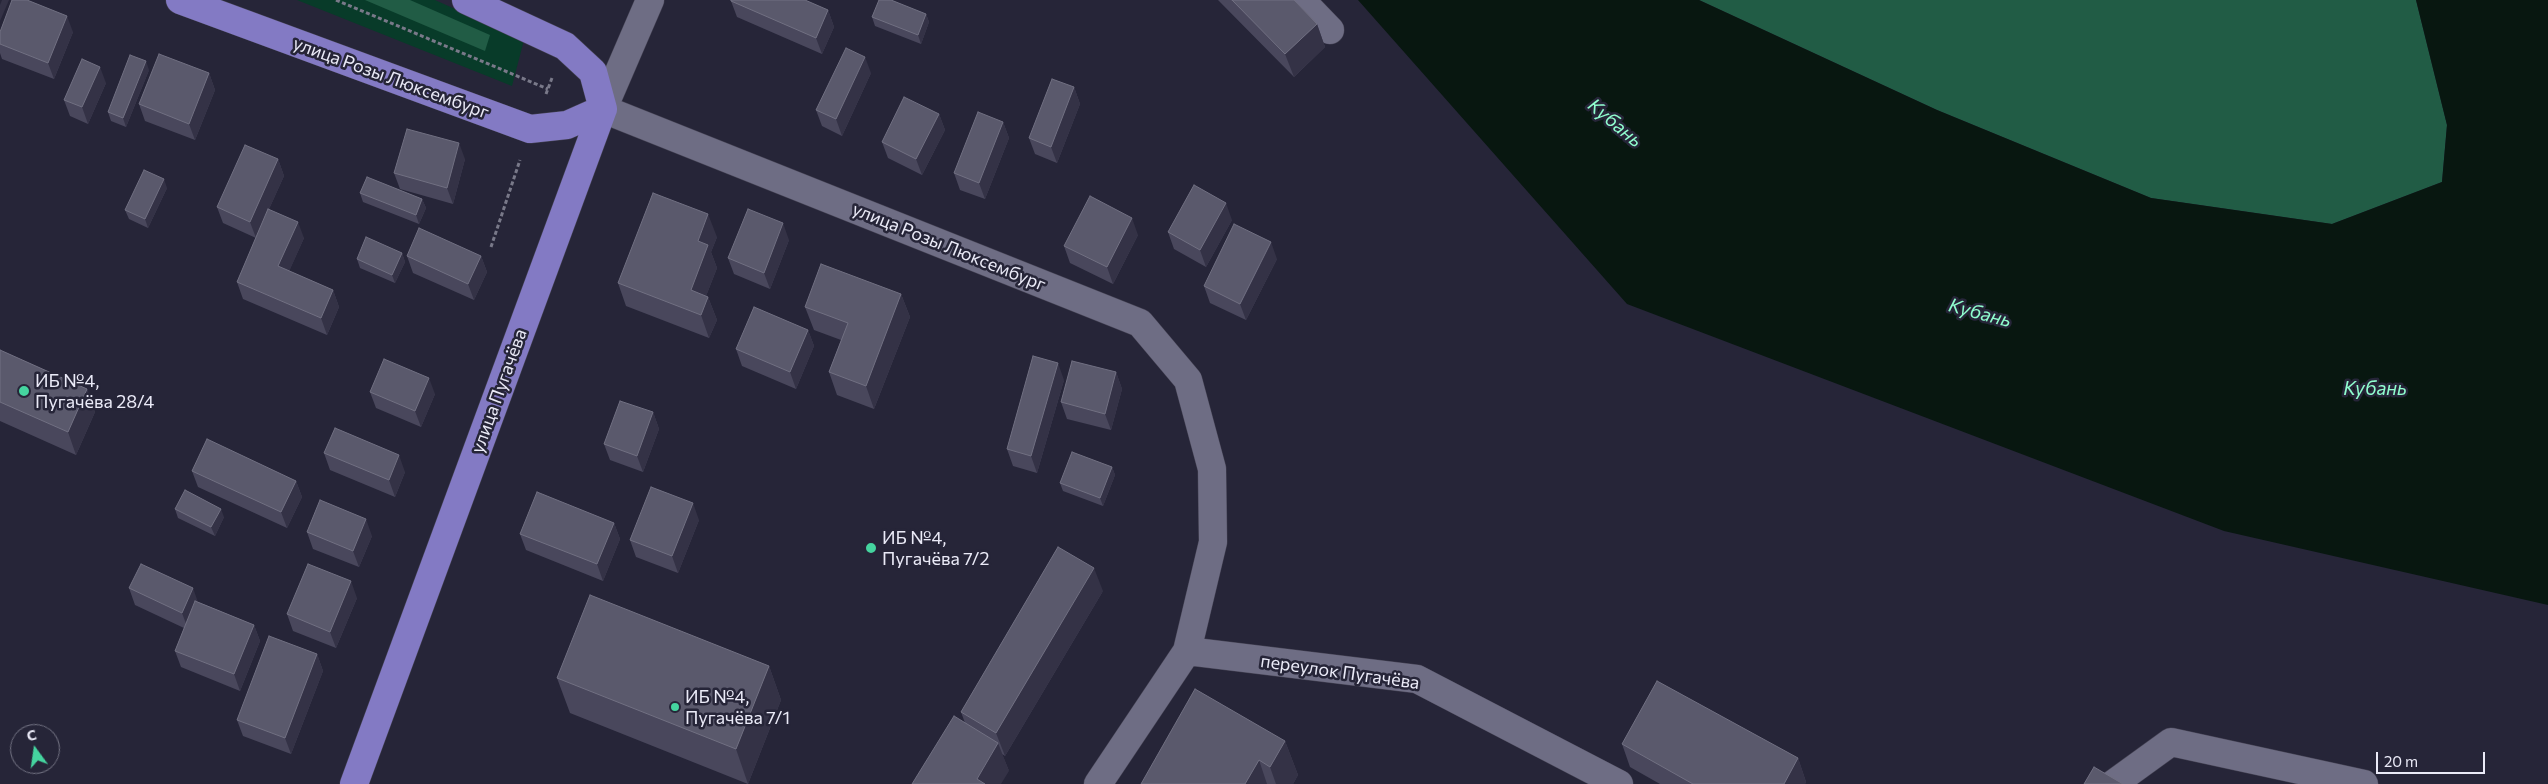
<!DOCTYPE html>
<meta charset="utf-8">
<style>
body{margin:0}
#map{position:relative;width:2548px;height:784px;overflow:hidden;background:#262538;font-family:Commissioner,sans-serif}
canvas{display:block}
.north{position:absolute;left:10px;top:724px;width:50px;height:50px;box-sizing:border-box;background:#262538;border:1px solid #747484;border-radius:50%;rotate:346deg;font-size:14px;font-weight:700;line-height:20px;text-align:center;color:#eaeaf7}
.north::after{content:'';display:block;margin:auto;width:18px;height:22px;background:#45d49f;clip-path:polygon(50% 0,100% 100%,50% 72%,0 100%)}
.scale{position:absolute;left:2376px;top:752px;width:109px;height:22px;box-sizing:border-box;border:2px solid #eaeaf7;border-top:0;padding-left:6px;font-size:15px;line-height:18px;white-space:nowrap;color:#eaeaf7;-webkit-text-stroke:4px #262538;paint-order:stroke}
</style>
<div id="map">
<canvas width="2548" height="784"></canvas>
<div class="north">С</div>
<div class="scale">20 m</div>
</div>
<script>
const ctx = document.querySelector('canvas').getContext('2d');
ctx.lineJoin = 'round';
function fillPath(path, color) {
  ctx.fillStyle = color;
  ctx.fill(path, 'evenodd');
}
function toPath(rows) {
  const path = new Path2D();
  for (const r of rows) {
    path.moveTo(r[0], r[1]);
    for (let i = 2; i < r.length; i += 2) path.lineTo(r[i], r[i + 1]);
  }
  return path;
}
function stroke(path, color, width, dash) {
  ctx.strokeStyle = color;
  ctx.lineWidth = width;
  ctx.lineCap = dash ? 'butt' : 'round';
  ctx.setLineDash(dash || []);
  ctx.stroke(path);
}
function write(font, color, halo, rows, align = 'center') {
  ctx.font = font + ' Commissioner,sans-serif';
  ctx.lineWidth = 5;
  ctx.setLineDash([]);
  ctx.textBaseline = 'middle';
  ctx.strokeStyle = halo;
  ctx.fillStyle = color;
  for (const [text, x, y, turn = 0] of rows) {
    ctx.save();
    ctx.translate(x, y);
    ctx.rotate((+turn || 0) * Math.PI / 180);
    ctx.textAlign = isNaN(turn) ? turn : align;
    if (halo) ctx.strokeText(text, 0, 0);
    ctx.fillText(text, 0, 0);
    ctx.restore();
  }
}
const green = toPath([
 [297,0,435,0,524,40,512,86]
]);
const forest = toPath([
 [365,0,410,0,490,35,485,51],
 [1699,0,2416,0,2447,125,2442,182,2332,224,2151,198,1937,110]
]);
const water = toPath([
 [1358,0,1699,0,1937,110,2151,198,2332,224,2442,182,2447,125,2416,0,2548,0,2548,605,2224,531,1627,304]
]);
const path = toPath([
 [336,0,548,89],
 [546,94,552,78],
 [491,247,520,160]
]);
const minor = toPath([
 [650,0,603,109,1140,323,1188,380,1212,469,1213,542,1187,651,1098,784],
 [1301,0,1330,30],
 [1187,651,1417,679,1619,784],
 [2113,784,2171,742,2364,784]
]);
const major = toPath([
 [180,0,530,129,567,125,603,109],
 [466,0,565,46,593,72,603,109],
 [354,784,603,109]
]);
const wall = toPath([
 [1218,0,1294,0,1317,24,1325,47,1294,77],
 [731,1,828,10,834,27,822,54,737,17],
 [926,14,929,22,921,44,875,26,872,17],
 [0,32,73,32,54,79,2,59,0,53],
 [149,70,126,127,111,121,108,112],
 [209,73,215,90,195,140,145,121,139,104],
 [871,73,842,136,822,126,816,110],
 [106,83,88,124,70,116,64,100],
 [1074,87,1080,104,1057,163,1035,154,1029,138],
 [939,114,945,130,922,175,888,158,882,142],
 [1003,122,1009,138,985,199,960,190,954,173],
 [278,159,284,176,269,209,304,238,289,271,333,290,339,307,327,335,243,299,237,282,256,238,223,223,217,207],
 [465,159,453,204,400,189,394,173],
 [167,188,148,228,129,219,125,210],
 [360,193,422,199,426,208,419,224,363,202],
 [1232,220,1206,267,1174,249,1168,232],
 [1138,235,1113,284,1070,263,1064,246],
 [717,237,711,252,717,268,706,296,708,297,717,320,709,338,626,306,618,283],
 [789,240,770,289,734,274,728,258],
 [402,253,405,262,395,283,360,268,357,259],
 [407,256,481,256,487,272,474,300,413,273],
 [1277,259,1246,320,1210,303,1204,286],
 [901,294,910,317,874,409,837,395,829,372,841,340,814,330,805,307],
 [808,330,814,346,796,389,742,366,736,349],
 [0,350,87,389,95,412,76,455,0,421],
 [1116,372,1122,389,1111,430,1067,419,1061,402],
 [1064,380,1037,473,1013,466,1007,449],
 [370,392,435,394,421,427,376,408],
 [653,412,659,429,643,472,610,460,604,444],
 [324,453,405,472,395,497,330,470],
 [1112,467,1115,475,1103,506,1063,491,1060,483],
 [192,471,296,481,302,497,287,528,198,487],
 [175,509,224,517,215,536,178,518],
 [699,520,678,573,636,557,630,540],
 [614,523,620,539,603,581,526,550,520,534],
 [307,532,372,536,359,567,313,549],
 [129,588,198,602,254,625,260,641,240,691,181,667,175,651,184,628,135,605],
 [1103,591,1005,756,1002,754,1009,771,965,723,961,712],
 [357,598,336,648,293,631,287,614],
 [317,654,323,671,291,754,243,736,237,720],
 [769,666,781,700,748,784,570,713,557,678],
 [1285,741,1298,775,1293,784,1141,784],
 [1622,744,1798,758,1806,782,1805,784,1660,784,1630,767]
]);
const shadedWall = toPath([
 [2,0,9,0,0,21,0,5],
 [828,10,834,27,822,54,816,38],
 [926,14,929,22,921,44,918,35],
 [67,16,73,32,54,79,48,63],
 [1317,24,1325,47,1294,77,1285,54],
 [865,57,871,73,842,136,836,119],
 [146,61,149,70,126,127,123,118],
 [100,67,106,83,88,124,82,107],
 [209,73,215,90,195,140,189,124],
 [1074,87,1080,104,1057,163,1051,147],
 [939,114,945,130,922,175,916,159],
 [1003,122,1009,138,985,199,979,183],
 [459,143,465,159,453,204,447,188],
 [278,159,284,176,256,238,250,222],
 [164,179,167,188,148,228,145,219],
 [422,199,426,208,419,224,416,215],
 [1226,203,1232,220,1206,267,1200,250],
 [708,214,717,237,711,252,717,268,699,314,691,290,698,241],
 [1132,218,1138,235,1113,284,1107,267],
 [298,222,304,238,284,283,278,266],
 [783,223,789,240,770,289,764,273],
 [1271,242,1277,259,1246,320,1240,304],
 [402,253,405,262,395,283,392,275],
 [481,256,487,272,474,300,468,284],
 [333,290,339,307,327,335,321,318],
 [901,294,910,317,874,409,866,386],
 [708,297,717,320,709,338,701,315],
 [808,330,814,346,796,389,790,372],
 [1058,363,1064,380,1037,473,1031,456],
 [1116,372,1122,389,1111,430,1105,414],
 [429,378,435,394,421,427,415,411],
 [87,389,95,412,76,455,68,432],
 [653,412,659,429,643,472,637,456],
 [399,455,405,472,395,497,389,480],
 [1112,467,1115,475,1103,506,1100,498],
 [296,481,302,497,287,528,281,512],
 [693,503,699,520,678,573,672,556],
 [221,509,224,517,215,536,211,527],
 [366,519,372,536,359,567,353,551],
 [614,523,620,539,603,581,597,564],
 [1094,568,1103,591,1005,756,996,733],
 [351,581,357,598,336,648,330,632],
 [193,588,199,605,188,629,182,613],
 [254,625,260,641,240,691,234,674],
 [317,654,323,671,291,754,285,738],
 [769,666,781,700,748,784,736,749],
 [1285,741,1298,775,1293,784,1276,784,1270,767],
 [998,743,1009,771,1001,784,979,784,977,779],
 [1798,758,1806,782,1805,784,1784,784],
 [1259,760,1267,784,1245,784]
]);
const building = toPath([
 [12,0,27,0,67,16,48,63,0,44,0,32,12,0],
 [731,0,805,0,828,10,816,38,731,1,731,0],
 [879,0,891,0,926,14,918,35,872,17,879,0],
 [1232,0,1294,0,1317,24,1285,54,1232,0],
 [846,48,865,57,836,119,816,110,846,48],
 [159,54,209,73,189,124,139,104,159,54],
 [130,55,146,61,123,118,108,112,130,55],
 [82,59,100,67,82,107,64,100,82,59],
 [1052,79,1074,87,1051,147,1029,138,1052,79],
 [904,97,939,114,916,159,882,142,904,97],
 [978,112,1003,122,979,183,954,173,978,112],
 [407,129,459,143,447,188,394,173,407,129],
 [245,145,278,159,250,222,217,207,245,145],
 [144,170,164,179,145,219,125,210,144,170],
 [367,177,422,199,416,215,360,193,367,177],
 [1194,185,1226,203,1200,250,1168,232,1194,185],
 [653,193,708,214,698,241,708,245,691,290,708,297,701,315,618,283,653,193],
 [1090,196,1132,218,1107,267,1064,246,1090,196],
 [268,209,298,222,278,266,333,290,321,318,237,282,268,209],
 [748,209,783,223,764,273,728,258,748,209],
 [1234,224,1271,242,1240,304,1204,286,1234,224],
 [419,228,481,256,468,284,407,256,419,228],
 [366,237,402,253,392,275,357,259,366,237],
 [821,264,901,294,866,386,829,372,848,323,805,307,821,264],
 [754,307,808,330,790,372,736,349,754,307],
 [0,350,87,389,68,432,0,402,0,350],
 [1033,356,1058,363,1031,456,1007,449,1033,356],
 [384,359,429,378,415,411,370,392,384,359],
 [1072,361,1116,372,1105,414,1061,402,1072,361],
 [620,401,653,412,637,456,604,444,620,401],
 [335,428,399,455,389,480,324,453,335,428],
 [207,439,296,481,281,512,192,471,207,439],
 [1072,452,1112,467,1100,498,1060,483,1072,452],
 [651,487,693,503,672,556,630,540,651,487],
 [185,490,221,509,211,527,175,509,185,490],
 [537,492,614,523,597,564,520,534,537,492],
 [320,500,366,519,353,551,307,532,320,500],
 [1058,547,1094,568,996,733,961,712,1058,547],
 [141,564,193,588,182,613,129,588,141,564],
 [308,564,351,581,330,632,287,614,308,564],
 [590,595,769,666,736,749,557,678,590,595],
 [195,601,254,625,234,674,175,651,195,601],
 [269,636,317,654,285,738,237,720,269,636],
 [1657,681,1798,758,1784,784,1693,784,1622,744,1657,681],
 [1195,689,1285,741,1270,767,1259,760,1245,784,1141,784,1195,689],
 [954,716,998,743,977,779,985,784,912,784,954,716],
 [2094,767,2123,784,2084,784,2094,767]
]);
const markers = [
 [24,391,6,"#45d49f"],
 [871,548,6,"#45d49f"],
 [675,707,5,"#45d49f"]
];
const streetNames = [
 ["улица Розы Люксембург",391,78,20],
 ["улица Розы Люксембург",949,247,22],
 ["улица Пугачёва",499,391,-70],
 ["переулок Пугачёва",1340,672,8]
];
const poiNames = [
 ["ИБ №4,",35,381],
 ["Пугачёва 28/4",35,402],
 ["ИБ №4,",882,538],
 ["Пугачёва 7/2",882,559],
 ["ИБ №4,",685,697],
 ["Пугачёва 7/1",685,718]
];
const waterNames = [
 ["Кубань",1615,123,40],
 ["Кубань",1980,313,15],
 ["Кубань",2375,389]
];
fillPath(green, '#083b29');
fillPath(forest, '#215c45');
fillPath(water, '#081710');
stroke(minor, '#444253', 29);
stroke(major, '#444253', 29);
stroke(path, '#797989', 3, [4, 2.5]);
stroke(minor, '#6e6d84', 28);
stroke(major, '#837ac4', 28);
fillPath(wall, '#49475c');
fillPath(shadedWall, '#343246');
fillPath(building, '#5a596c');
stroke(building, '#717082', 1);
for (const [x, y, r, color] of markers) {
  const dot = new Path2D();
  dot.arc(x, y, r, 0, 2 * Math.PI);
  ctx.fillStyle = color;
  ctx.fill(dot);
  stroke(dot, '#262538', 2);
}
write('18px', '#eaeaf7', '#262538', streetNames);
write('18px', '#eaeaf7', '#262538', poiNames, 'left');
write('italic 19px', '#90fecf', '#262538', waterNames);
</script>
